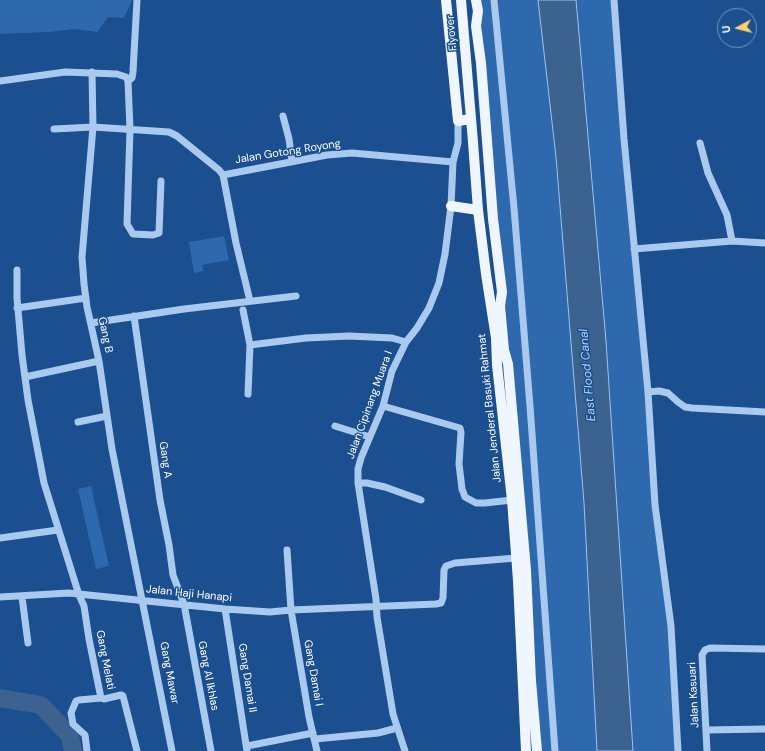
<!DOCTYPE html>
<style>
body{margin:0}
#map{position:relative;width:765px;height:751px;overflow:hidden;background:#1b4f8f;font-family:"DM Sans",sans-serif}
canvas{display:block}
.north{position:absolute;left:717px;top:8px;width:40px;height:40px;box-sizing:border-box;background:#1b4f8f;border:1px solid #7695bc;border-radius:50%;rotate:263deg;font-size:11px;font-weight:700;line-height:16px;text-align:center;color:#fff}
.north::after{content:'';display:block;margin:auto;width:14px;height:18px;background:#ffd166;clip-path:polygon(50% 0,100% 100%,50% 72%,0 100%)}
</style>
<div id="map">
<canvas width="765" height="751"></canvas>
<div class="north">U</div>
</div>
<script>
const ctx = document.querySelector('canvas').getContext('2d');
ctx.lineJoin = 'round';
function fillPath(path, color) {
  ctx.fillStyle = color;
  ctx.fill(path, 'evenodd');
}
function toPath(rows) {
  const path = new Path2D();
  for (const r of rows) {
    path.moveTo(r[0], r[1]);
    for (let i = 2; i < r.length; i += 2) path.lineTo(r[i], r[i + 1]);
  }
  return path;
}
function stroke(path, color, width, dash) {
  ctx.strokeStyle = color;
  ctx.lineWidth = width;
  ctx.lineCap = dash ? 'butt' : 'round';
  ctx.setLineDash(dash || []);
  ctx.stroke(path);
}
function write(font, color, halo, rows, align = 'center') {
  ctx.font = font + ' "DM Sans",sans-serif';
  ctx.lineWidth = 3;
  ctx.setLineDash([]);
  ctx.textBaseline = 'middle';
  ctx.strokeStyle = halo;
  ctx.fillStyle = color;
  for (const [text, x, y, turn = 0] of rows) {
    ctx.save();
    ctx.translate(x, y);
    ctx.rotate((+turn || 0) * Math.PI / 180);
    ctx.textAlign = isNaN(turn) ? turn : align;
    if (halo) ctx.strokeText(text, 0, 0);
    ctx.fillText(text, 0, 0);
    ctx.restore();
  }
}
const green = toPath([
 [0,0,132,0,124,18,108,17,97,32,75,29,48,32,0,34],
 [478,0,613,0,655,505,671,626,678,751,537,751],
 [224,236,229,260,202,265,203,271,194,273,189,242],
 [91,486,109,566,96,569,78,489]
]);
const water = toPath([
 [538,0,576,0,606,341,633,751,597,751,584,503,556,157,538,0]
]);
const river = toPath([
 [0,698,41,705,70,736,73,751]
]);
const minor = toPath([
 [494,0,514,208,530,406,555,751],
 [614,0,624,139,648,392,655,505,671,626,678,751],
 [92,72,93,127,82,257,84,284,87,307,99,361,112,449,172,751],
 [0,81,65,72,117,74,126,77,128,81,130,130,127,224,133,234,153,235,159,233,161,181],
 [128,81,132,78,133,72,137,0],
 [283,116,289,139,292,162],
 [54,129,93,127,169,132,177,136,219,170,223,175,327,155,352,153,453,162],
 [700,143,708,173,727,215,732,241],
 [223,175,236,243,250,301],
 [634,249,732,241,765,243],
 [17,270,17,298,22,355,28,400,44,483,79,595,84,606,89,639,101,698,104,699,121,695,123,696,137,751],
 [17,308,86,298],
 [243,310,250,345],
 [134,316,160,500,169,545,173,575,184,604,211,751],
 [91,323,184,309,296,296],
 [25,377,99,361],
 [648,392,659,391,668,393,678,402,685,407,692,408,765,412],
 [248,394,250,345,306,338,349,336,392,338,406,342],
 [383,406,460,428,461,432,459,464,462,489,465,497,476,503,485,503,512,500],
 [78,422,107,416],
 [335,426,370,437],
 [358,483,367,483,385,487,421,500],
 [0,538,58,530],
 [287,550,291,610,309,717,317,751],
 [0,597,69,593,225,609,270,612,291,610,436,604,441,603,443,598,444,570,446,566,455,563,516,558],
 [22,597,28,643],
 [225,609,247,751],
 [707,730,765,729],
 [315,739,378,733,397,728],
 [247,746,313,733],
 [87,751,85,735,73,724,71,713,76,701,79,700,101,698],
 [405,751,393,714,377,617,376,599,358,483,358,469,361,458,383,406,392,371,406,342,417,328,429,308,439,283,445,254,451,206,453,162,458,143,458,121],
 [707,751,702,655,705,650,710,648,765,649]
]);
const major = toPath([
 [446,0,458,121,471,119],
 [461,0,473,142,478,210,486,274,496,338,497,365,512,500,518,581,526,751],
 [476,0,478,11,476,26,481,63,493,219,502,292,500,306,504,350,508,364,526,570,531,681,537,751],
 [451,206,478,210]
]);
const streetNames = [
 ["Flyover",452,33,-95],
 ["Jalan Gotong Royong",288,152,-9],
 ["Gang B",105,335,78],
 ["Jalan Cipinang Muara I",370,405,-70],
 ["Jalan Jenderal Basuki Rahmat",490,408,-96],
 ["Gang A",165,460,82],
 ["Jalan Haji Hanapi",189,594,6],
 ["Gang Melati",105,660,79],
 ["Gang Mawar",169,673,79],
 ["Gang Damai I",313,673,80],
 ["Gang Al Ikhlas",208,676,79],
 ["Gang Damai II",247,678,81],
 ["Jalan Kasuari",694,695,-93]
];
const waterNames = [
 ["East Flood Canal",588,375,-95]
];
fillPath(green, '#2e69ad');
fillPath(water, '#3c6290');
stroke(water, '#9cc4f0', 1);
stroke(river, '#3c6290', 18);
stroke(minor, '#a9c9ee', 7);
stroke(major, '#f0f6ff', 10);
write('11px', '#fff', '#1b4f8f', streetNames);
write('italic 12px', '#b5d3f5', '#1b4f8f', waterNames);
</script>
